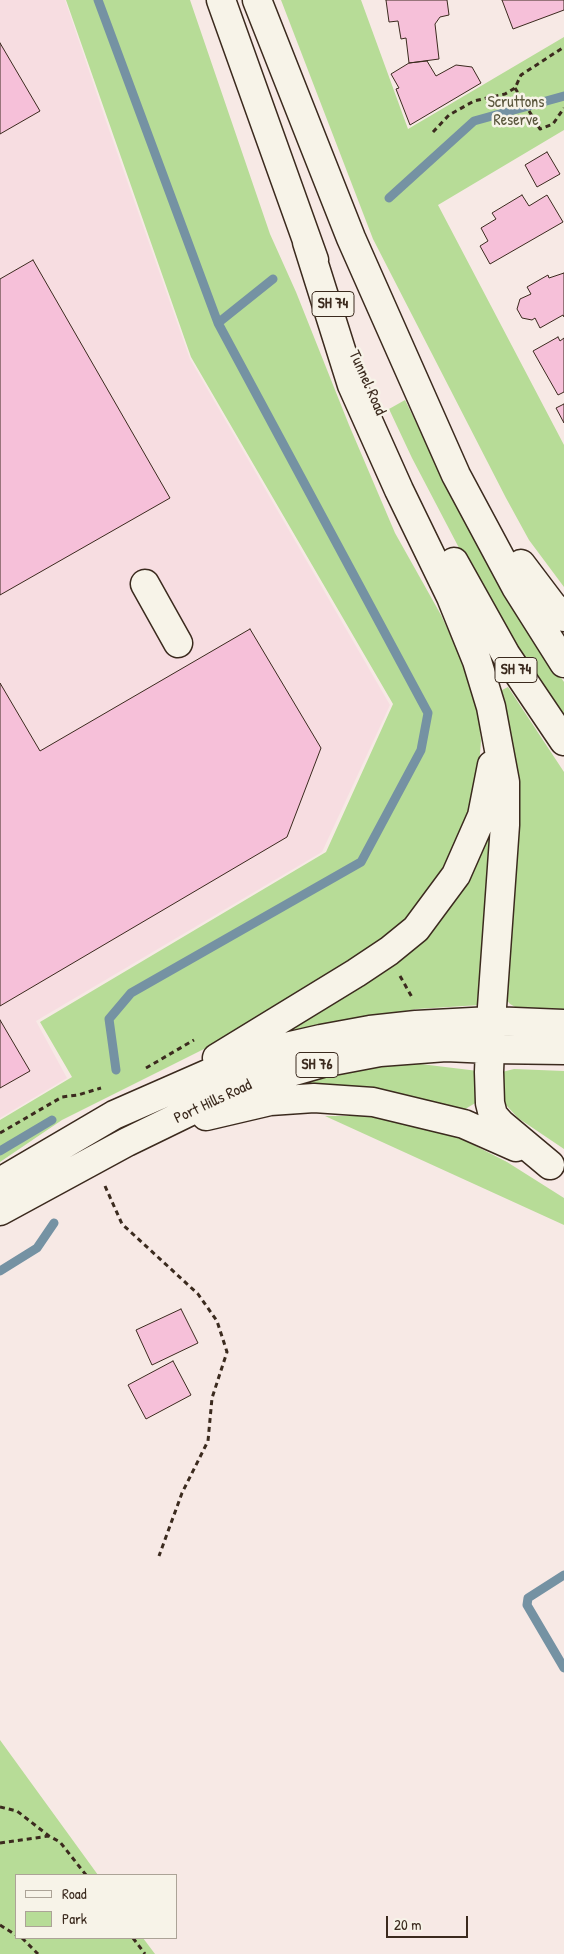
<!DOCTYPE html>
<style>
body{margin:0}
#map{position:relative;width:564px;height:1954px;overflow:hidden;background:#f7e9e5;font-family:"Patrick Hand",sans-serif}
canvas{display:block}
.legend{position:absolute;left:15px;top:1874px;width:162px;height:65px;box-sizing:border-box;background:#f7f3e8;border:1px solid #aca397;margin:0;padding:6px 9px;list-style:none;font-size:15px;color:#3b2a1e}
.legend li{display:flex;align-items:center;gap:10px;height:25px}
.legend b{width:25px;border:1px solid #aca397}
.scale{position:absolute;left:386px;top:1916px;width:82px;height:22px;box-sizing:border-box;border:2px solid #3b2a1e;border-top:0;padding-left:6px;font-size:15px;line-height:18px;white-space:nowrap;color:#3b2a1e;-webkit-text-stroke:4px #f7f3e8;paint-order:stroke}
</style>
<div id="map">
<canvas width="564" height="1954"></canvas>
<ul class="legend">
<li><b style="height:6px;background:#f7f3e8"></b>Road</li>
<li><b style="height:14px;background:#b7dc97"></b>Park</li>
</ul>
<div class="scale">20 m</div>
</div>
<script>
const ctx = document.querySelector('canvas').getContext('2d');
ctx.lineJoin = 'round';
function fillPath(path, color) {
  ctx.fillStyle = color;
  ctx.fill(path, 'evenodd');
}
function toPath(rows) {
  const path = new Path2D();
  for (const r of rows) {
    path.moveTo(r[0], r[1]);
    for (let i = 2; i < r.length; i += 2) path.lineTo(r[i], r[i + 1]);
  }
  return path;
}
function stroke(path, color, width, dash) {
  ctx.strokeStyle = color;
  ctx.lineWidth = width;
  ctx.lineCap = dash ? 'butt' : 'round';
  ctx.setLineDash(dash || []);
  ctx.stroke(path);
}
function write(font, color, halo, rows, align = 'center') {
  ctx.font = font + ' "Patrick Hand",sans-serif';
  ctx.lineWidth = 5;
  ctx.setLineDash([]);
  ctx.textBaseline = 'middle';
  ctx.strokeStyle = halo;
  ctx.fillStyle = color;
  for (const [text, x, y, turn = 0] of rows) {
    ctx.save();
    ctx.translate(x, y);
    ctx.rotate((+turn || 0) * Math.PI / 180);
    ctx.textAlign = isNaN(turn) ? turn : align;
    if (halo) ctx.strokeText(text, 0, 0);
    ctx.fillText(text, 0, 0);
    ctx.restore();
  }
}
const built = toPath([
 [0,0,65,0,106,121,190,359,390,705,322,852,36,1021,67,1078,0,1118]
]);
const green = toPath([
 [66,0,190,0,270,234,296,292,349,425,395,533,441,615,470,678,478,705,481,741,478,779,461,838,434,883,409,920,376,948,272,1015,62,1120,0,1162,0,1120,72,1077,40,1022,326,852,393,704,191,357],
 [281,0,361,0,408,129,564,37,564,130,438,205,564,445,564,587,529,540,506,498,373,239],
 [405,400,456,503,536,642,564,682,564,719,537,681,481,590,412,458,389,409],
 [508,687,564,772,564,1010,517,1008,510,1004,506,999,498,692],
 [488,830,494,831,480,1005,417,1009,356,1020,265,1043,381,970],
 [396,1061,478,1071,477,1102,462,1111,392,1092,339,1086,284,1084],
 [514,1069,564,1071,564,1149,518,1118,506,1105,498,1073],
 [325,1116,366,1116,396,1119,458,1137,507,1162,564,1198,564,1225],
 [0,1740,98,1875,16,1875,16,1938,143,1938,155,1954,0,1954]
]);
const stream = toPath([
 [98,0,218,323,428,713,421,750,361,862,131,993,109,1019,116,1070],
 [389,198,474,121,564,96],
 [218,323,273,279],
 [0,1151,52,1120],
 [0,1271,37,1248,54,1223],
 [564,1575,528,1598,527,1605,564,1668]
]);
const building = toPath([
 [386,0,447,0,449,15,440,17,435,24,439,59,409,63,406,38,401,39,398,21,389,22,386,0],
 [502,0,564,0,564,10,513,29,502,0],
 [0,43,40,111,0,134,0,43],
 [427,61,436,76,456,65,472,67,481,83,410,125,396,89,399,88,391,74,409,63,427,61],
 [547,152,560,174,537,187,525,165,547,152],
 [522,195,529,206,547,195,563,222,490,264,480,246,488,241,481,228,496,219,492,213,522,195],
 [33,260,170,498,0,595,0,279,33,260],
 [564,273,564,317,563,315,540,328,535,318,532,320,522,318,517,309,520,299,531,294,527,287,548,275,549,278,564,273],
 [558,337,560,341,564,338,564,392,558,395,533,351,558,337],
 [564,404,564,423,556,408,564,404],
 [250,629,321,748,287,837,0,1006,0,683,40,751,250,629],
 [0,1020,30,1071,0,1088,0,1020],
 [181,1309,198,1343,152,1365,136,1330,181,1309],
 [173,1361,191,1395,146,1419,128,1385,173,1361]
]);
const path = toPath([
 [515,88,540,129,553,124,564,108],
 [433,132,449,115,474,101,505,94,515,88,521,75,564,47],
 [400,976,413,999],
 [146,1068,194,1040],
 [0,1133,62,1097,78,1095,101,1088],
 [105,1186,122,1224,198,1294,217,1321,227,1352,212,1398,208,1441,182,1493,159,1556],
 [0,1807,17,1811,49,1836,60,1842,86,1875],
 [0,1843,49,1836],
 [0,1925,16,1935],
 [22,1938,38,1954],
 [133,1938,145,1954]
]);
const minor = toPath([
 [145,584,178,643],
 [490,1049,564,1050]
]);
const highway = toPath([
 [221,0,314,260],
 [257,0,351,238,456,475,516,587,564,663],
 [307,242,352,385,399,490,451,597,477,661,491,707,505,782,505,825,491,1021,489,1072,490,1103,493,1115,501,1124,550,1165],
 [454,562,506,655,564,741],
 [521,564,552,605,564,617],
 [217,1058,356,973,389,951,416,929,456,875,482,816,492,765],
 [206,1116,270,1101,314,1098,373,1102,464,1124,516,1147],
 [0,1182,114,1115,228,1065,273,1050,321,1039,370,1030,416,1025,491,1021,564,1024],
 [0,1211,127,1142,242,1086,322,1063,380,1052,446,1047,490,1049]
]);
const shields = [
 [333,304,42],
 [516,670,42],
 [317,1065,42]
];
const shieldNames = [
 ["SH 74",333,304],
 ["SH 74",516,670],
 ["SH 76",317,1065]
];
const parkNames = [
 ["Scruttons",516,103],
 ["Reserve",516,121]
];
const streetNames = [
 ["Tunnel Road",367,383,66],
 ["Port Hills Road",213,1102,-25]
];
fillPath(built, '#f7dde1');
fillPath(green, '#b7dc97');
stroke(stream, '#7592a3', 9);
fillPath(building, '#f6c0d9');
stroke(building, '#3b2a1e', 1);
stroke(minor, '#3b2a1e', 31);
stroke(highway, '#3b2a1e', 31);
stroke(path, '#3b2a1e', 3, [5, 4]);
stroke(minor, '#f7f3e8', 28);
stroke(highway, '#f7f3e8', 28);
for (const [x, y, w] of shields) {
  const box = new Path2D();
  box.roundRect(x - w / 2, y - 12.5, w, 25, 4);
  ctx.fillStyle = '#f7f3e8';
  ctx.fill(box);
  stroke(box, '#3b2a1e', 1);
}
write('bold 15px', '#3b2a1e', null, shieldNames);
write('16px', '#5a563c', '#f7f3e8', parkNames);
write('16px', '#3b2a1e', '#f7f3e8', streetNames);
</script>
